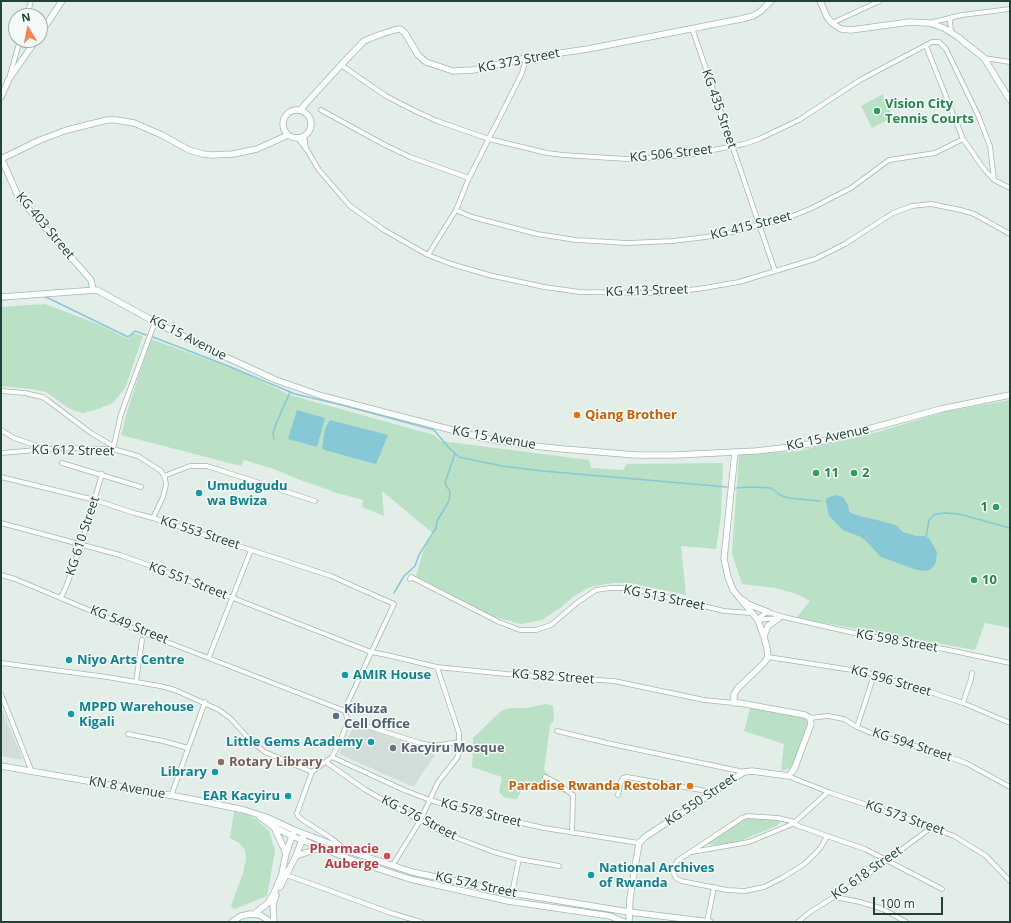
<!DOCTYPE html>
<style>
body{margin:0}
#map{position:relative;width:1011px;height:923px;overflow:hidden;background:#e3eee9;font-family:"Open Sans",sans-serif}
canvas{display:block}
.frame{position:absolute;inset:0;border:2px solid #214139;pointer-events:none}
.north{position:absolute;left:8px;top:8px;width:40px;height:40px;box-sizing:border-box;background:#f4faf7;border:1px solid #a0b0ab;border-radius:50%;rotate:350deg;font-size:11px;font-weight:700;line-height:16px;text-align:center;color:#214139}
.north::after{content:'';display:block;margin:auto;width:14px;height:18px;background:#fb8253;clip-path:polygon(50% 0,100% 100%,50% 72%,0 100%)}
.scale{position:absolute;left:873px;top:897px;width:70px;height:18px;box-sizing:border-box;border:2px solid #214139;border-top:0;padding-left:5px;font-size:12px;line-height:14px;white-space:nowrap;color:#214139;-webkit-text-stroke:3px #f4faf7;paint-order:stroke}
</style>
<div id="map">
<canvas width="1011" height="923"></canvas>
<div class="frame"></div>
<div class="north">N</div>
<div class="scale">100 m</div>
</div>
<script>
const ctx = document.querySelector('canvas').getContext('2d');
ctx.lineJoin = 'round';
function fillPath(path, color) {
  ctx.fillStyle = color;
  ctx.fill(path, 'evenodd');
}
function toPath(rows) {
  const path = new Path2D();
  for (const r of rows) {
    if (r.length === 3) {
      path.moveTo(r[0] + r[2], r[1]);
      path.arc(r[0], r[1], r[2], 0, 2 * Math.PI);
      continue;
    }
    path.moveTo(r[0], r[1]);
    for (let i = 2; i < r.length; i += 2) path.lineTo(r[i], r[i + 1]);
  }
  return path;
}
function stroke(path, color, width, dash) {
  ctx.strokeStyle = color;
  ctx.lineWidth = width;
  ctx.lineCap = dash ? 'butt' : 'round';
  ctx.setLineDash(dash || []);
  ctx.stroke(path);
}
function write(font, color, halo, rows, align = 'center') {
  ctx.font = font + ' "Open Sans",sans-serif';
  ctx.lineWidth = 3;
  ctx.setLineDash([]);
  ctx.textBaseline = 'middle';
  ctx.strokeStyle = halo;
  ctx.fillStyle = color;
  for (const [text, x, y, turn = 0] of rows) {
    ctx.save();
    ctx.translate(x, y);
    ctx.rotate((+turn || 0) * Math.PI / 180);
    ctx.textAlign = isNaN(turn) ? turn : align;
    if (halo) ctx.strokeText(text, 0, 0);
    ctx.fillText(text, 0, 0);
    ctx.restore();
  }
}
const built = toPath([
 [1,707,22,757,21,760,1,756],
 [355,725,420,747,421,745,426,747,428,751,435,755,421,775,414,787,339,754]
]);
const green = toPath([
 [883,94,893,117,872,128,861,106],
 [45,304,100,325,128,339,133,333,143,336,125,388,113,403,98,409,83,413,70,409,46,392,31,389,1,386,1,307],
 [151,339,242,372,290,395,434,435,441,441,589,460,591,468,623,470,627,464,723,463,721,516,716,549,681,546,686,595,631,583,613,583,590,587,573,597,559,609,542,620,521,624,491,616,416,576,423,552,428,542,434,534,382,491,384,516,362,507,363,500,337,493,298,479,274,469,244,460,241,466,237,465,121,435,128,408],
 [1010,400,1010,628,985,623,975,650,796,618,810,601,797,594,775,588,742,584,732,553,739,455,799,451,874,433,944,412],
 [546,704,553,706,554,720,550,726,544,770,554,781,563,785,568,794,526,781,517,799,505,798,499,792,502,777,472,767,473,751,473,738,501,711,510,708,527,708],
 [763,705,810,715,813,722,795,767,781,771,784,744,744,731,750,708,756,709],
 [234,812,247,814,256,819,269,831,275,851,267,896,234,909,231,906,243,873,246,859,245,850,239,843,230,838],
 [748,815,784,820,776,826,745,839,724,845,702,844]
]);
const water = toPath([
 [297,410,325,418,317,447,288,439],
 [330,420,388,435,376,464,324,450,322,447,325,429],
 [835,495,843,497,848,505,849,511,851,513,863,517,877,520,896,525,903,532,916,536,924,536,929,538,937,552,936,562,934,566,930,570,925,571,917,570,881,557,865,540,861,537,843,530,829,516,826,501,827,498]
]);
const stream = toPath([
 [44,296,128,337,135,331,146,335],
 [1,300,11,299],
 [153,337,228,366,295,394,342,405,434,430,449,448,459,457,502,466,543,471,727,487],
 [274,439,273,434,276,424,290,392],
 [736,488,752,487,771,488,780,495,788,498,820,501],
 [926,537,929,520,935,514,945,513,959,514,1010,528],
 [394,593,404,576,415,566,419,555,436,528,437,521,449,501,450,492,445,483,455,453]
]);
const street = toPath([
 [27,16,31,1],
 [832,23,880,1],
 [929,23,962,15,1010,9],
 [692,28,775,271],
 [951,32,950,21,952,17],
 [926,46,963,139],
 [984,58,1010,62],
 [341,65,386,96,415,111,437,121,489,139,547,153,563,155,627,159,646,158,687,155,744,144,759,139,799,120,860,80,932,42,939,42,946,49,978,115,990,146,994,180],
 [10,75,20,40],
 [321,110,383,144,410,157,469,178],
 [304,136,306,148],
 [297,137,307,150,319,170,350,206,384,230,428,255,451,264,489,275,544,287,580,292,656,293,698,289,739,282,815,259,845,244,893,213,912,206,931,204,961,210,974,214,1010,234],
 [456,210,472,217,537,234,576,240,628,243,673,241,706,237,732,232,787,218,810,209,851,188,889,160,935,153,963,139,984,169,994,180,1010,188],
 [428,255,456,210,469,178,522,73,526,58],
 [1,391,25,393,42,397,47,400,91,433,113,446],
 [1,430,14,438,43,448],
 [113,449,121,414,155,322],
 [1,453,60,448,113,449,138,456,161,471,165,478,166,485,163,497,153,518],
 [62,463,141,487],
 [164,476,190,466,207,466,315,501],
 [1,477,95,500,134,513,153,518,331,576,394,604,348,702,345,711,348,721,341,739,332,757,312,772,297,813,298,816,301,819,331,838,342,847],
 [1,523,120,555,151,566,371,652,387,655,437,667,506,674,614,681,704,700,734,703],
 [1,575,15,579,144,633,345,711],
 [410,579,411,577,499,622,520,630,536,630,551,625,578,602,596,590,610,588,627,588,641,591,724,611,751,613],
 [61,597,66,587,81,545,102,474],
 [758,620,761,616,768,612,784,617,854,633,949,650,1010,663],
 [758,620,778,618],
 [209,657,251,550],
 [768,657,865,672,912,686,963,703,1010,723],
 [1,663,107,677,160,686,175,690,219,710,230,718,251,741,265,752,312,772],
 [136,682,142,640],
 [1,694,32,772],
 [963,703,971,679,972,673],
 [810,718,828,716,844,719,857,727,871,733,935,752,966,763,1010,787],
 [348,721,357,723,420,743,433,746,459,742,459,733,437,667],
 [857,727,874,675],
 [557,731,607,743,744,772],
 [128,734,163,741,188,748],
 [332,757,404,790,430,800,459,809,544,828,639,843],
 [326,762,364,789,399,809,446,834,494,852,519,859,512,893],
 [788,776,828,792,909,819,954,836,986,856,1010,881],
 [545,777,557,783,573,795,572,833],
 [618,795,621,781,623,778,627,777,712,792],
 [171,796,205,702],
 [795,822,778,818,747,816,742,818,677,861,674,868,674,874,676,878,681,881,727,890,745,891,764,887,782,878,803,865,815,854,821,847,827,836,796,825,795,822,828,792],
 [827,836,865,849,942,889],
 [692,852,749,842,795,823],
 [519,859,559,866],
 [392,866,420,821,438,782,457,758,460,750,459,742],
 [284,874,391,913,421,922],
 [835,897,860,902,883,909,906,922],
 [707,922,714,887],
 [798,922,810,912,855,884,932,827]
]);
const secondary = toPath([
 [820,1,827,17,832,23,841,29,851,30,910,22,929,23,944,28,958,37,984,58,1010,100],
 [40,34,62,1],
 [1,97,9,79,36,40],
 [300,110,341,65,364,41,376,36,394,30,400,29,405,33,418,55,426,62,453,71,473,70,526,58,588,49,741,19,753,16,761,11,771,1],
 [297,124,14],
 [1,158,19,198,91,280,93,290],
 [1,159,40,140,67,130,107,120,116,120,134,123,162,135,189,150,203,154,212,155,233,154,257,149,288,135],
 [1,297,97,290,155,322,217,353,276,380,322,396,483,438,524,445,563,449,636,455,675,455,756,451,791,447,815,443,850,434,941,409,1010,395],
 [743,600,748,604,768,612],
 [764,636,768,626,779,618],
 [1,766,186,798,244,810,266,817,294,830,355,853,412,872,512,893,629,912,710,922],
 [260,817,274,827,292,836,352,860,410,879,508,901,610,916,624,922],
 [274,827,286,853],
 [296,856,320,848],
 [280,887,296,856,303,837],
 [254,914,268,903,274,893,282,874,286,853,293,834],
 [232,922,241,916,250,914,260,915,271,922],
 [274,922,273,905,276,895],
 [629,922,630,898,639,843,645,837,744,772,752,771,788,776,792,772,795,767,811,724,810,718,805,715,740,703,734,703,734,694,738,688,764,663,768,657,767,648,764,637,758,620,733,590,728,577,724,559,735,452]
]);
const markers = [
 [877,111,4,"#2e9e5b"],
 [577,415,4,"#e8710a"],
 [816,473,4,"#2e9e5b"],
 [854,473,4,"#2e9e5b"],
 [199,493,4,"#0f9aa8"],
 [996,507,4,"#2e9e5b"],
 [974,580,4,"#2e9e5b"],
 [69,660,4,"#0f9aa8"],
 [345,675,4,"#0f9aa8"],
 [71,714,4,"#0f9aa8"],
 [336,716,4,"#5c6f8a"],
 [371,742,4,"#0f9aa8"],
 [393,748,4,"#6b7280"],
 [221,762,4,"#8d6e63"],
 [215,772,4,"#0f9aa8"],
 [690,786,4,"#e8710a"],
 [288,796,4,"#0f9aa8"],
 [387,856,4,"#e0444e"],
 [591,875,4,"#0f9aa8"]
];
const streetNames = [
 ["KG 373 Street",519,61,-11],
 ["KG 435 Street",719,109,71],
 ["KG 506 Street",671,154,-6],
 ["KG 403 Street",45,226,50],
 ["KG 415 Street",751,226,-14],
 ["KG 413 Street",647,291,-2],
 ["KG 15 Avenue",188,338,27],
 ["KG 15 Avenue",494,438,10],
 ["KG 15 Avenue",828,438,-12],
 ["KG 612 Street",73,451,1],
 ["KG 553 Street",200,533,18],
 ["KG 610 Street",83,536,-72],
 ["KG 551 Street",188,581,21],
 ["KG 513 Street",664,598,12],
 ["KG 549 Street",129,625,22],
 ["KG 598 Street",897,641,10],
 ["KG 582 Street",553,677,4],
 ["KG 596 Street",891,681,16],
 ["KG 594 Street",912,745,18],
 ["KN 8 Avenue",127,788,10],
 ["KG 550 Street",701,800,-34],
 ["KG 578 Street",481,813,14],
 ["KG 576 Street",419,818,27],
 ["KG 573 Street",905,818,19],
 ["KG 618 Street",867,873,-35],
 ["KG 574 Street",476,885,12]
];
const leisureNames = [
 ["Vision City",885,104],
 ["Tennis Courts",885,119],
 ["11",824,473],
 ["2",862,473],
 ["1",988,507,"right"],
 ["10",982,580]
];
const foodNames = [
 ["Qiang Brother",585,415],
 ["Paradise Rwanda Restobar",682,786,"right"]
];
const cultureNames = [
 ["Umudugudu",207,486],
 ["wa Bwiza",207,501],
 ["Niyo Arts Centre",77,660],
 ["AMIR House",353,675],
 ["MPPD Warehouse",79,707],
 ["Kigali",79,722],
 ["Little Gems Academy",363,742,"right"],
 ["Library",207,772,"right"],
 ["EAR Kacyiru",280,796,"right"],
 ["National Archives",599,868],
 ["of Rwanda",599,883]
];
const serviceNames = [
 ["Kibuza",344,709],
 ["Cell Office",344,724]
];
const worshipNames = [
 ["Kacyiru Mosque",401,748]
];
const educationNames = [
 ["Rotary Library",229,762]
];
const healthNames = [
 ["Pharmacie",379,849],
 ["Auberge",379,864]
];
fillPath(built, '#d1ded8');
fillPath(green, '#bae0c6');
fillPath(water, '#87c8d6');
stroke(stream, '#87c8d6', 1.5);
stroke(street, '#a5b7b1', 5.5);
stroke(secondary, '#a0bab2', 7);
stroke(street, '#fff', 4);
stroke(secondary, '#fff', 5.5);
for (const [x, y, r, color] of markers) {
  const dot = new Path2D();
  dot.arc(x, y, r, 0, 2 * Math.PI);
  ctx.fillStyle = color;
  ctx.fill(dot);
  stroke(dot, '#f4faf7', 1.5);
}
write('13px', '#214139', '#f4faf7', streetNames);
write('bold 13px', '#27864d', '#f4faf7', leisureNames, 'left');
write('bold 13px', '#c56008', '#f4faf7', foodNames, 'left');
write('bold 13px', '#0d838f', '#f4faf7', cultureNames, 'left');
write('bold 13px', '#4e5e75', '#f4faf7', serviceNames, 'left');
write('bold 13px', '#5b616d', '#f4faf7', worshipNames, 'left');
write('bold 13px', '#785e54', '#f4faf7', educationNames, 'left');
write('bold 13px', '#be3a42', '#f4faf7', healthNames, 'right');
</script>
